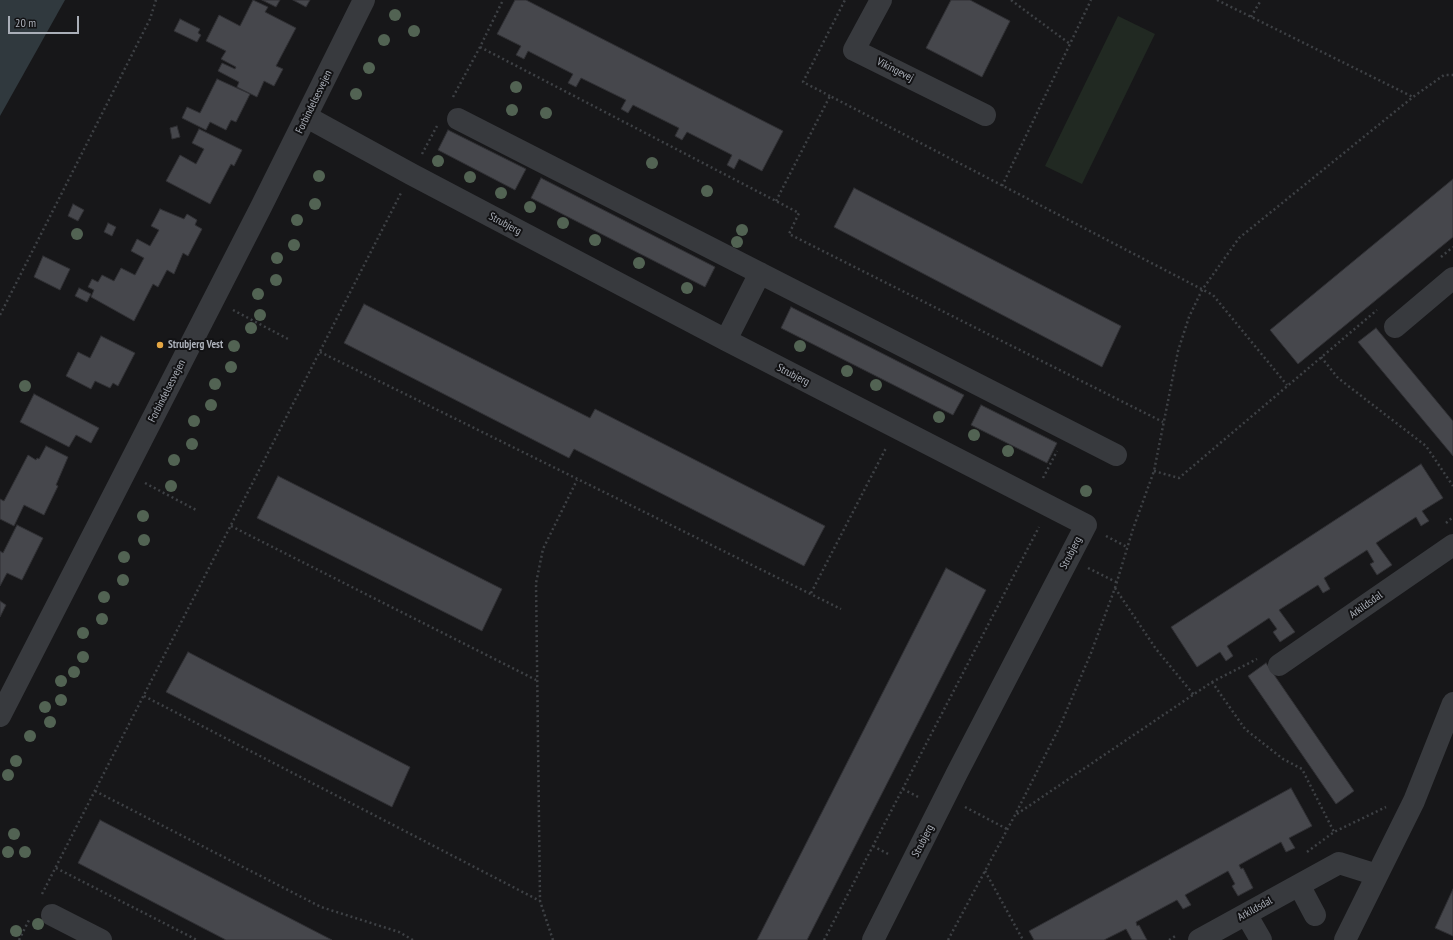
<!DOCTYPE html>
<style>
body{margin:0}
#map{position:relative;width:1453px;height:940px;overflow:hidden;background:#171719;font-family:"PT Sans Narrow",sans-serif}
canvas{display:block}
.scale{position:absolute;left:8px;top:16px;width:71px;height:18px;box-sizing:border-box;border:2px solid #aaafb8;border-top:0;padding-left:5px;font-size:12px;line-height:14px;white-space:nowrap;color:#aaafb8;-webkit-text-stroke:3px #121214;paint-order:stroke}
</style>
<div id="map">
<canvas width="1453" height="940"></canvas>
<div class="scale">20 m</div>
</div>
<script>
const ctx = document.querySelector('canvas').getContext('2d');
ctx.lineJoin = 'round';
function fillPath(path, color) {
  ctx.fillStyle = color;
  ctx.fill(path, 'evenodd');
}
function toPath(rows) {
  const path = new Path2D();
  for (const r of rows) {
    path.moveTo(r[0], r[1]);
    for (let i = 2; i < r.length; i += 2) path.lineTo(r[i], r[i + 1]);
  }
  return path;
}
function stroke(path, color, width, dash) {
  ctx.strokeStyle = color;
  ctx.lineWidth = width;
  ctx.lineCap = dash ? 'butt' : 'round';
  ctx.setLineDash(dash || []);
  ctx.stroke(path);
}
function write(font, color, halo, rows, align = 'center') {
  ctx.font = font + ' "PT Sans Narrow",sans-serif';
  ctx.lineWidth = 4;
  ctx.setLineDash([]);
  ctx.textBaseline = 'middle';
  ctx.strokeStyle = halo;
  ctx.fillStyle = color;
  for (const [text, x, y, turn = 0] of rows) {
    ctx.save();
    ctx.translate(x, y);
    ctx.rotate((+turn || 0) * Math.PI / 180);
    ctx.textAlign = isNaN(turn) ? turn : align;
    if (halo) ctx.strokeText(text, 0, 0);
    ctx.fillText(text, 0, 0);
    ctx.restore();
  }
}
const green = toPath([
 [1118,16,1155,34,1082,184,1045,166]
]);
const water = toPath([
 [0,0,65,0,0,116]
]);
const building = toPath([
 [253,0,268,7,265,12,296,28,276,66,283,69,274,86,264,81,257,97,237,87,239,82,218,71,222,63,235,69,236,67,221,59,226,51,206,41,219,15,240,26,253,0],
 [262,0,280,0,276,7,262,0],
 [293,0,310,0,306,7,293,0],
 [515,0,526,0,783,131,762,171,739,159,734,169,727,165,732,155,687,132,682,140,675,136,679,128,633,105,628,113,621,109,626,100,581,78,576,87,568,83,573,74,528,51,524,59,516,55,521,46,497,34,515,0],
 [951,0,970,0,1010,21,982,77,926,48,951,0],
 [180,19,200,29,198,33,201,35,197,42,174,31,180,19],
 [217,79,250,94,236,122,231,120,226,130,210,122,206,130,182,118,187,107,200,113,217,79],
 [177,126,180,137,172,139,170,128,177,126],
 [199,129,242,150,234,166,231,164,210,204,166,181,180,155,196,164,204,149,192,143,199,129],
 [448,130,526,169,515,190,438,150,448,130],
 [541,178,715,267,705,287,531,198,541,178],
 [1453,179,1453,237,1298,364,1270,330,1453,179],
 [854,188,1121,326,1102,367,834,227,854,188],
 [73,204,84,210,78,221,68,216,73,204],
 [160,209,184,219,187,214,197,220,195,225,202,229,188,256,183,253,174,274,167,270,158,287,153,284,134,321,91,297,94,290,88,287,92,279,98,282,102,275,114,281,121,268,135,275,144,258,131,251,137,239,150,246,159,230,151,226,160,209],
 [108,223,116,227,112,236,104,232,108,223],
 [43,256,70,269,60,290,34,277,43,256],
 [79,288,91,294,87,302,75,296,79,288],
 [364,304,590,418,595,409,825,526,804,566,574,449,569,458,344,343,364,304],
 [791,307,964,395,953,415,781,328,791,307],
 [1376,328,1453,421,1453,456,1358,342,1376,328],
 [101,336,135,353,118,386,113,383,110,388,95,381,91,389,66,376,78,352,90,358,101,336],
 [34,394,99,428,91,443,76,435,69,447,20,422,34,394],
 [981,405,1057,443,1047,463,971,425,981,405],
 [46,446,68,457,56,485,58,486,44,515,24,505,14,526,0,519,0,499,4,501,28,455,36,460,37,458,39,459,46,446],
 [1421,464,1443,498,1422,511,1429,521,1421,526,1416,517,1376,543,1392,565,1377,575,1370,564,1374,562,1367,550,1324,578,1330,589,1323,593,1318,585,1279,610,1295,632,1280,642,1273,632,1277,629,1269,618,1227,646,1233,656,1226,661,1220,652,1197,667,1171,627,1421,464],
 [278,476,502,589,482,631,257,518,278,476],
 [17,525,43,538,22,580,7,573,0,586,0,551,3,553,17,525],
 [946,568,986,590,807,940,757,940,946,568],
 [0,601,6,605,0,617,0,601],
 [188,652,410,767,392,807,166,692,188,652],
 [1266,663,1354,791,1336,804,1248,676,1266,663],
 [1291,788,1312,826,1289,838,1295,848,1286,852,1281,842,1239,865,1241,869,1243,868,1253,888,1238,896,1232,886,1235,884,1228,871,1185,895,1191,905,1183,909,1177,900,1136,922,1137,926,1139,925,1147,940,1132,940,1126,929,1104,940,1034,940,1029,931,1291,788],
 [100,820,332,940,226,940,78,863,100,820],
 [1453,889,1453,936,1435,928,1453,889]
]);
const path = toPath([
 [1011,0,1070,44],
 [1217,0,1413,97],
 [1251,17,1261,0],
 [480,47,799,213,789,234,1163,422],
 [830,96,803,82,845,0],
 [453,97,480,47,503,0],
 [422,154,437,126],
 [1002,186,1091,0],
 [776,201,830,96,1213,295,1287,385],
 [1441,257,1453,247],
 [233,310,288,339],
 [0,315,150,19,156,0],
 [320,352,841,609],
 [1321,357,1338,378,1426,446,1453,486],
 [1154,471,1179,478,1377,310],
 [1043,478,1057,451],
 [145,483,198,511],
 [1446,523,1453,517],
 [231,526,536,680],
 [1106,536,1127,547],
 [1088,568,1116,582],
 [1115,588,1156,649,1194,695],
 [811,593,886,448],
 [1212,682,1245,729,1283,759,1302,769,1334,832],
 [144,696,540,901],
 [903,789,920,798],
 [95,791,321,907,399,932,413,940],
 [965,807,1007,829],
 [1017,814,1212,682,1257,659],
 [873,846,890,855],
 [1307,852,1334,832,1386,807],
 [56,868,197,940],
 [985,871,1023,940],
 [42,894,401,193],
 [19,940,29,920],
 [553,940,540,901,536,583,543,549,577,480],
 [824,940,1039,527],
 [948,940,1015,815,1060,726,1091,653,1115,588,1133,529,1154,471,1178,351,1189,317,1202,290,1239,238,1413,97,1444,75,1453,75],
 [1169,940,1177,935]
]);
const minor = toPath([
 [881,0,854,50,985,115],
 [307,117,411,174,726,340,1086,525,957,773,873,940],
 [458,119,1116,455],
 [1395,327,1453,278],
 [726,340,760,273],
 [1279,665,1453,545],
 [0,716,261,207,364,0],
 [1299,885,1315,915],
 [1246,914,1261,940],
 [52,915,101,940],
 [1199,940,1339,863,1377,875],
 [1345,940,1414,801,1453,703]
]);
const trees = [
 [395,15],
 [414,31],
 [384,40],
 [369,68],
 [516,87],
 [356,94],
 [512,110],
 [546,113],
 [438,161],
 [652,163],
 [319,176],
 [470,177],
 [707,191],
 [501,193],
 [315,204],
 [530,207],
 [297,220],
 [563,223],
 [742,230],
 [77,234],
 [595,240],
 [737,242],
 [294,245],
 [277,258],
 [639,263],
 [276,280],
 [687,288],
 [258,294],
 [260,315],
 [251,328],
 [234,346],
 [800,346],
 [231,367],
 [847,371],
 [215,384],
 [876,385],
 [25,386],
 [211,405],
 [939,417],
 [194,421],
 [974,435],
 [192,444],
 [1008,451],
 [174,460],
 [171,486],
 [1086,491],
 [143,516],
 [144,540],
 [124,557],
 [123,580],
 [104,597],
 [102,619],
 [83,633],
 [83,657],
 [74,672],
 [61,681],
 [61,700],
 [45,707],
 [50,722],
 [30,736],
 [16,761],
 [8,775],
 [14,834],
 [8,852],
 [25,852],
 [38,924],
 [16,931]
];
const markers = [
 [160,345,4,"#e5a643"]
];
const streetNames = [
 ["Vikingevej",895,70,27],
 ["Forbindelsesvejen",314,102,-64],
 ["Strubjerg",505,224,28],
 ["Strubjerg",793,375,27],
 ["Forbindelsesvejen",167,391,-63],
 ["Strubjerg",1071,553,-63],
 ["Arkildsdal",1366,605,-35],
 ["Strubjerg",923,841,-63],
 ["Arkildsdal",1255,909,-29]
];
const poiNames = [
 ["Strubjerg Vest",168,345]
];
fillPath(green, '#212922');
fillPath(water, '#30393e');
fillPath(building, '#46474c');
stroke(building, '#313135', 1);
stroke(path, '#3e4145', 2.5, [2, 3]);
stroke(minor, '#383a3e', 22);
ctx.fillStyle = '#526353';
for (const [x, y] of trees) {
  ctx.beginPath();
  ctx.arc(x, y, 6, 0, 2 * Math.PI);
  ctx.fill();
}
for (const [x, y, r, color] of markers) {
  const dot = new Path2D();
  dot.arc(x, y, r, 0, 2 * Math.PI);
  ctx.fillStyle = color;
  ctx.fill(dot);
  stroke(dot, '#121214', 1.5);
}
write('11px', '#aaafb8', '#121214', streetNames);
write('bold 11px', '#aaafb8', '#121214', poiNames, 'left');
</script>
